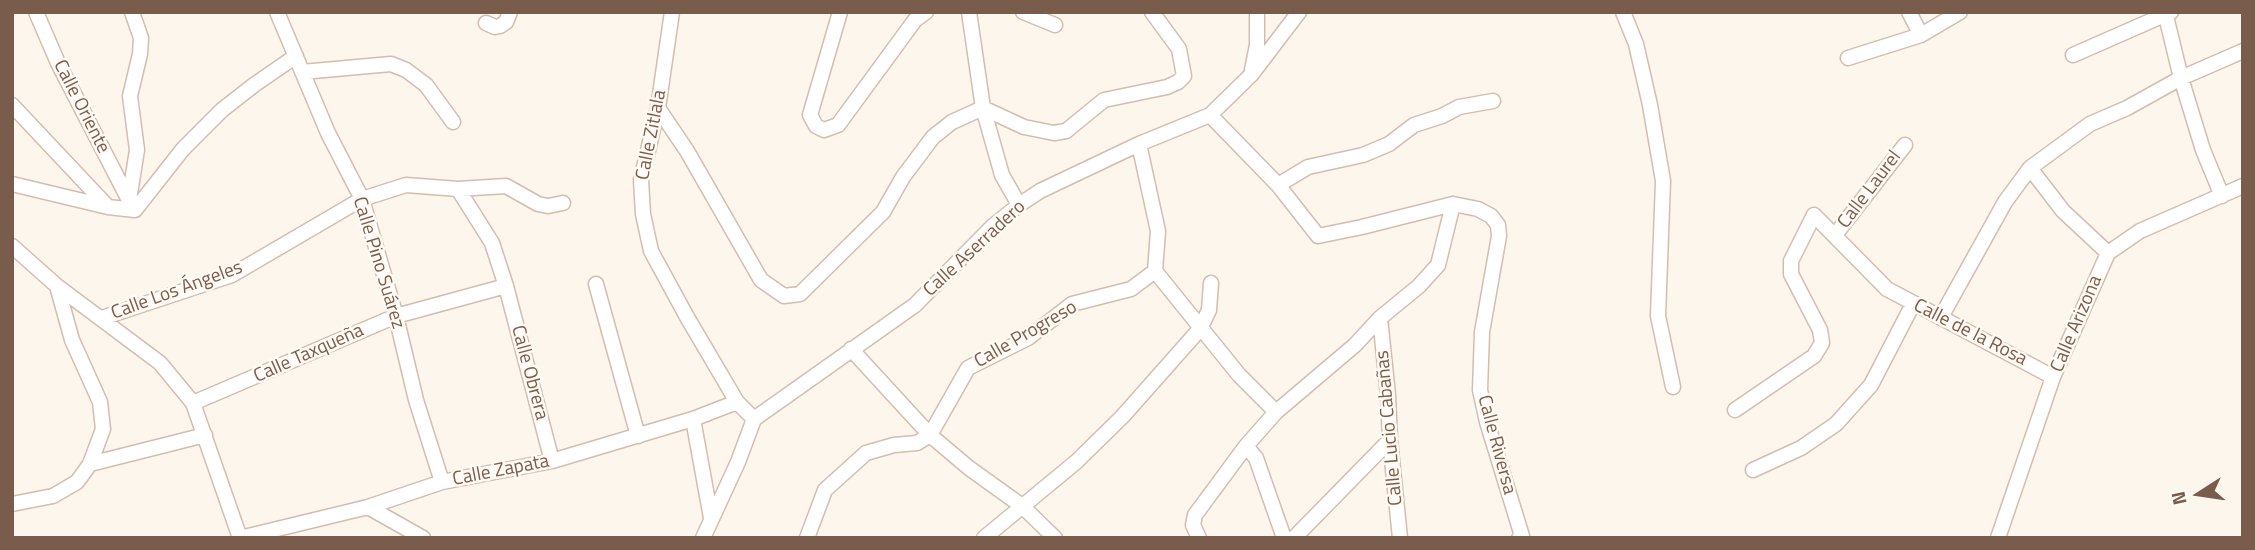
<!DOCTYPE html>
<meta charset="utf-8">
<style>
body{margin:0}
#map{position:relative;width:2255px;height:550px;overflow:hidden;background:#fdf6ec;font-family:"Titillium Web",sans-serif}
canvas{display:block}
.frame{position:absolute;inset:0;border:14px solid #7a5c4d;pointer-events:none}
.north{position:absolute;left:2164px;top:459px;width:70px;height:70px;-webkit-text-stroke:5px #fffaf3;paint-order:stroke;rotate:258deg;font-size:19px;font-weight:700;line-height:28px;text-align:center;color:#7a5c4d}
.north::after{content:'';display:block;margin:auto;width:24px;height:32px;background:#7a5c4d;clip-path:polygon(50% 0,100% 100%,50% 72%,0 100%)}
</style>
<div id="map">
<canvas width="2255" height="550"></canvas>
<div class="frame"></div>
<div class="north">N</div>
</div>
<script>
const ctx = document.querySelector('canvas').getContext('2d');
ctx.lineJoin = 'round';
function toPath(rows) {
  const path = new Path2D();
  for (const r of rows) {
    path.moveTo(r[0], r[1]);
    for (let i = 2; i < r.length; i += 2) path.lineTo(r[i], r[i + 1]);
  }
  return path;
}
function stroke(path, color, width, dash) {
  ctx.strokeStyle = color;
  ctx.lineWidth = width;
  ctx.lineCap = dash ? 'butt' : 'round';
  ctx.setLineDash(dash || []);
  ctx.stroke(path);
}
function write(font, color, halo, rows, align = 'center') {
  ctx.font = font + ' "Titillium Web",sans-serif';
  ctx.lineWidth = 5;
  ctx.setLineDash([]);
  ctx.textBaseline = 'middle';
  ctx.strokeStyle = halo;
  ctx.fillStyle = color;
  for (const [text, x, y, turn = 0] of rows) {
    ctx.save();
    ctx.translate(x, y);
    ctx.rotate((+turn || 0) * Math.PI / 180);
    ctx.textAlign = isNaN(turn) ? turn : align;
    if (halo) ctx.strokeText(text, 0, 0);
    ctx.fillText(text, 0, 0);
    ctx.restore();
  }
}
const street = toPath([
 [36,12,58,63,129,200],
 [277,12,328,133,362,199,396,316,416,400,442,482],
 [672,12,658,108,641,180,643,214,651,251,687,317,737,402],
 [840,12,810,115,816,126,824,130,838,125,915,20,926,12],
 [969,12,983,108,1002,175,1019,205],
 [1023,12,1055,25],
 [1623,12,1636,44,1650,105,1663,181,1658,316,1673,387],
 [1909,12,1921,35],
 [2165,12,2181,78,2203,150,2222,196],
 [486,23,495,27,500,26,506,22,510,12],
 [2073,55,2171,12],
 [1848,58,1921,35,1960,12],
 [1252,70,1257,45,1257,12],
 [302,72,391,64,406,70,426,85,453,122],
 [12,105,108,207],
 [658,108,687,151,761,280,784,296,800,294,883,212,903,177,933,137,952,122,983,108,1024,127,1054,133,1066,131,1104,100,1167,87,1178,82,1184,76,1179,49,1152,12],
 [1210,115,1278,185,1318,236,1362,227,1453,204,1478,209,1491,216,1498,225,1499,236,1482,332,1480,390,1487,422,1522,536,1519,538],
 [2030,168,2063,211,2108,253],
 [12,184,108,207,135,210,183,149,222,110,254,85,296,56],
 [1278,185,1308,167,1363,155,1389,144,1414,125,1442,116,1459,107,1493,101],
 [458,189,492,243,506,286,552,461],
 [131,203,129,200,137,150,130,96,140,54,141,38,132,12],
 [1835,235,1905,145],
 [12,246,57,286,160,363,193,403,240,538],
 [1155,271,1239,375,1276,412],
 [596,284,638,436],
 [1941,317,2005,202,2030,168,2090,124,2127,108,2181,78,2243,51],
 [102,318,232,275,362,199,406,185,458,189,506,186,538,204,548,206,563,203],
 [1380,318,1388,395,1390,440,1400,538],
 [851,349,930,435,969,468,1022,506,1055,538],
 [193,403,396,316,506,286],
 [1735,410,1814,356,1822,343,1820,330,1791,274,1791,261,1814,215,1887,289,2053,377],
 [693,419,711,518],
 [1246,446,1256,458,1284,538],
 [90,464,205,435],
 [1753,470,1801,448,1836,424,1871,385,1913,304],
 [12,504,53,496,77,482,90,464,103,429,100,402,72,340,57,286],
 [368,507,423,538],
 [240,538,368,507,442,482,552,461,693,419,737,402,754,419],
 [703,538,738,462,754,419,915,305,993,226,1019,205,1040,191,1139,144,1210,115,1251,75,1299,12],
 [807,538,825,490,866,453,894,445,917,443,930,435,968,368,1028,338,1072,304,1131,289,1155,271,1158,231,1139,144],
 [984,538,1076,462,1122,417,1200,329,1209,310,1211,283],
 [1199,538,1193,525,1195,515,1246,446,1276,412,1355,345,1380,318,1419,286,1438,265,1453,204],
 [1294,538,1390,440],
 [1998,538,2053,377,2108,253,2140,231,2243,186]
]);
const streetNames = [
 ["Calle Oriente",81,107,63],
 ["Calle Zitlala",652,135,-79],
 ["Calle Laurel",1870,190,-53],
 ["Calle Aserradero",975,249,-43],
 ["Calle Pino Suárez",378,263,73],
 ["Calle Los Ángeles",177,291,-20],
 ["Calle Arizona",2077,324,-67],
 ["Calle de la Rosa",1970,333,27],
 ["Calle Progreso",1026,335,-30],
 ["Calle Taxqueña",309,354,-24],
 ["Calle Obrera",529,373,75],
 ["Calle Lucio Cabañas",1390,428,-95],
 ["Calle Riversa",1496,445,75],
 ["Calle Zapata",501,471,-11]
];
stroke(street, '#d1beb0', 17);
stroke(street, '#fff', 14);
write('19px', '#7a5c4d', '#fffaf3', streetNames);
</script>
